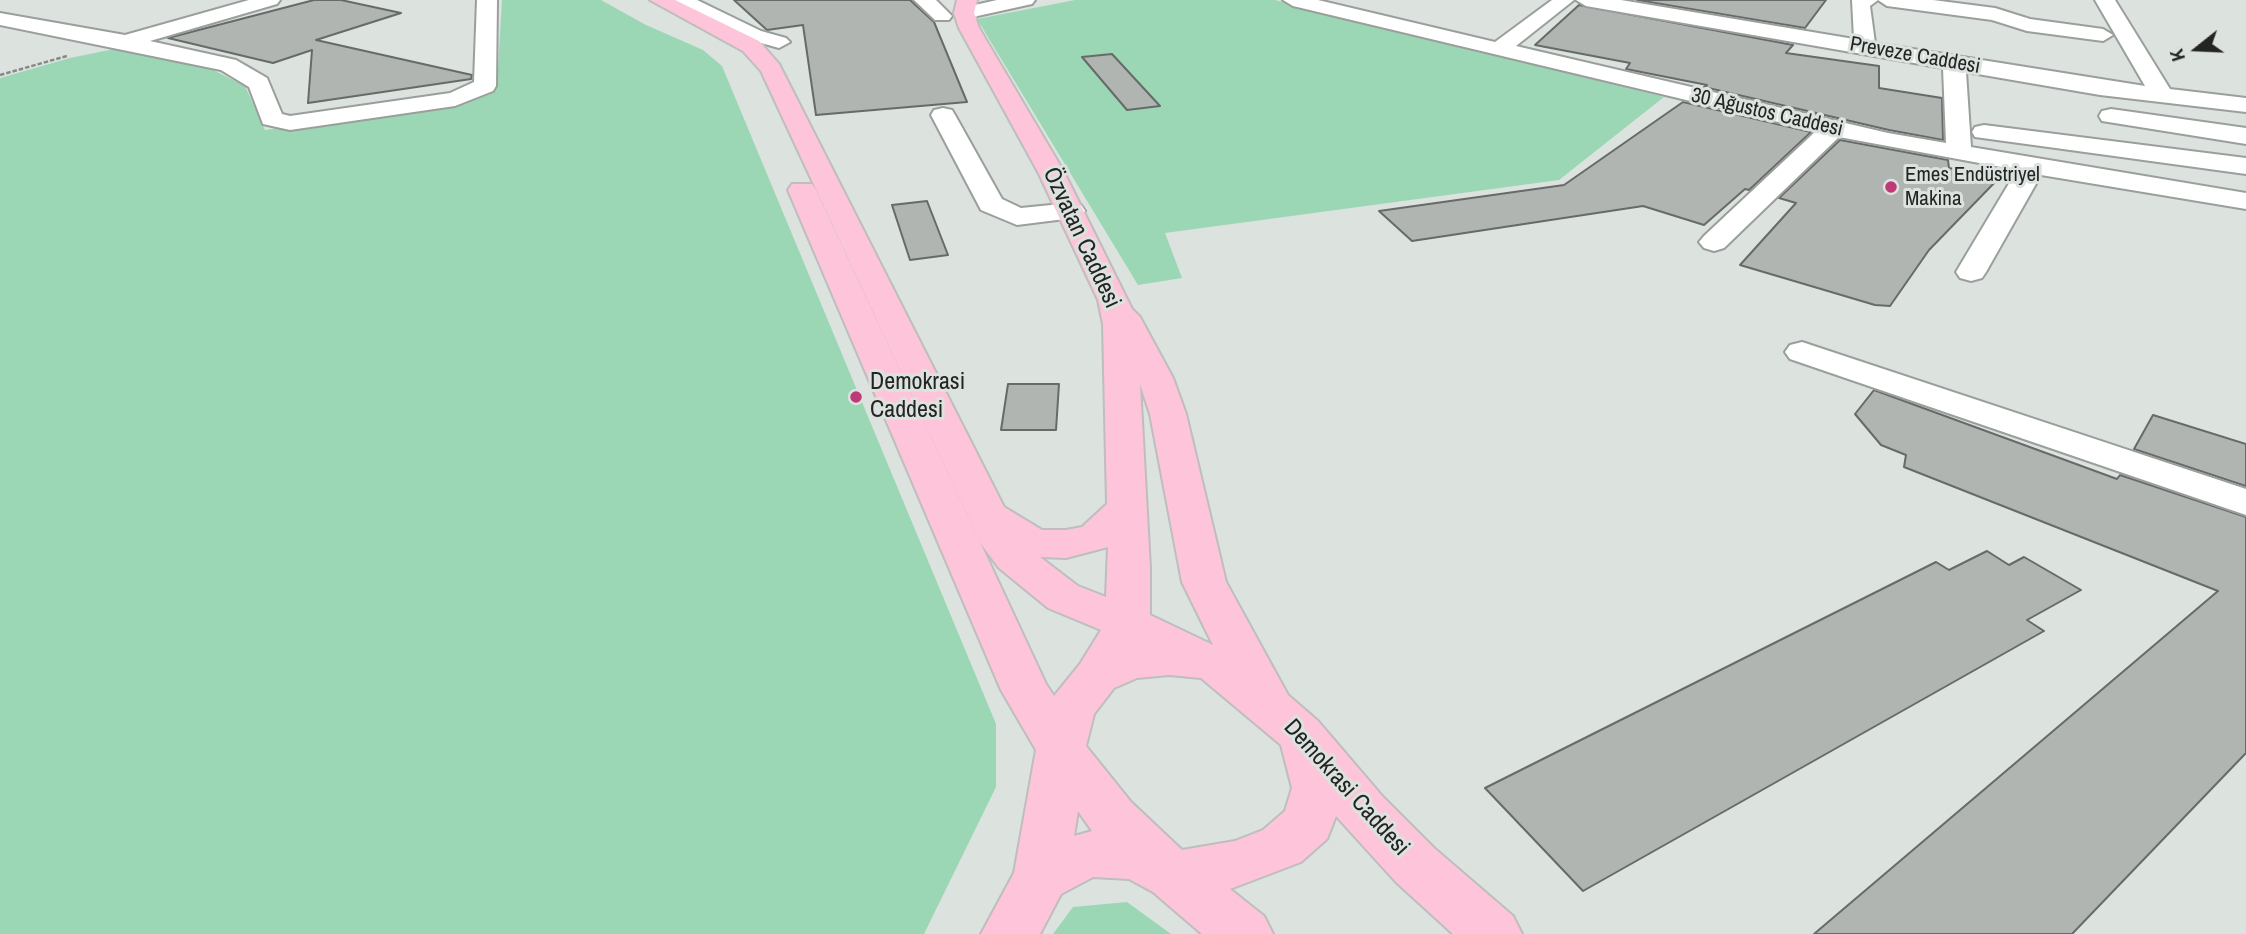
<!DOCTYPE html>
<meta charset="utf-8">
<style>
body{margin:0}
#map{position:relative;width:2246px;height:934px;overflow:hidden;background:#dce2de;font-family:"Archivo Narrow",sans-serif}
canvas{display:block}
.north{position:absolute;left:2162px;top:14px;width:70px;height:70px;-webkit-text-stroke:5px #dce2de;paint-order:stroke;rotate:252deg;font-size:19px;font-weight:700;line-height:28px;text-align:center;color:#232524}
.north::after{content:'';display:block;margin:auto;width:24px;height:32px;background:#232524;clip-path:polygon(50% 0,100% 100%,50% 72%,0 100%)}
</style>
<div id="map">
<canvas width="2246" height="934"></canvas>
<div class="north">K</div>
</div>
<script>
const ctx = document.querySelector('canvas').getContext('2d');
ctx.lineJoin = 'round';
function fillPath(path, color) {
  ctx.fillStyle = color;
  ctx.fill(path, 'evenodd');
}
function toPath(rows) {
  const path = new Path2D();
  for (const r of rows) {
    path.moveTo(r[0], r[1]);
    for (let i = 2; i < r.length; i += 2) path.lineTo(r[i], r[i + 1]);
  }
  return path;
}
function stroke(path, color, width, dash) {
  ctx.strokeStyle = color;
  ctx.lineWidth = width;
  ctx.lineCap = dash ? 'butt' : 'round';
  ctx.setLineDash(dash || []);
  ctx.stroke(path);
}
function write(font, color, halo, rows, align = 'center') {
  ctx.font = font + ' "Archivo Narrow",sans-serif';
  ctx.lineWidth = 6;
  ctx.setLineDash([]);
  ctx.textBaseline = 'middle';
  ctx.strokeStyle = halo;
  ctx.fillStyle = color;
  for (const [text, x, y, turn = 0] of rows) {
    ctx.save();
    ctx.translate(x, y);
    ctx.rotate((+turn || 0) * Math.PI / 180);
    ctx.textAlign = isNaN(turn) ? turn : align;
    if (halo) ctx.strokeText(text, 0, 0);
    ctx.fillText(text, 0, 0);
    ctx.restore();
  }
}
const green = toPath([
 [502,0,601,0,646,25,703,50,722,66,996,724,996,787,924,934,0,934,0,78,70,58,124,47,209,68,245,86,265,130,468,101,497,86],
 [1075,0,1275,0,1664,97,1559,180,1165,233,1182,278,1138,285,977,19],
 [1127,902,1171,934,1053,934,1073,907]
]);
const building = toPath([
 [314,0,341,0,401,13,316,40,472,75,471,79,308,103,312,50,273,63,168,38,314,0],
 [734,0,910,0,934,22,967,102,816,115,803,25,767,30,734,0],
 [1637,0,1826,0,1805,28,1637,0],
 [1579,5,1793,45,1786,53,1879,66,1879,88,1942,98,1943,140,1889,130,1704,87,1707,85,1626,69,1630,63,1535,45,1579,5],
 [1112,54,1160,106,1127,110,1082,57,1112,54],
 [1683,102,1811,132,1749,190,1745,189,1704,225,1643,206,1412,241,1379,211,1564,185,1683,102],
 [1840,140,1948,160,1949,168,2000,177,1929,250,1890,306,1875,305,1740,265,1796,203,1779,198,1840,140],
 [927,201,948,255,910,260,892,205,927,201],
 [1008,384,1059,384,1056,430,1001,430,1008,384],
 [1874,390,2117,479,2120,475,2246,517,2246,753,2072,934,1814,934,2218,591,1904,467,1906,455,1881,445,1855,414,1874,390],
 [2153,415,2246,444,2246,486,2134,449,2153,415],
 [1987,551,2009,565,2024,557,2081,590,2027,620,2044,631,1583,891,1485,788,1936,562,1949,570,1987,551]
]);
const path = toPath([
 [0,75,67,56]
]);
const minor = toPath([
 [249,0,280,0,277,4,150,41,236,60,267,78,282,114,290,116,450,93,474,82,477,0,497,0,496,86,493,91,455,106,290,130,263,124,249,87,221,70,0,25,0,13,125,35,249,0],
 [671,0,697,0,761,31,786,38,790,42,779,48,747,39,671,0],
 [914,0,936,0,952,16,949,20,935,20,914,0],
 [997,0,1035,0,1032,4,964,19,954,13,957,9,997,0],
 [1283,0,1318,0,1495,42,1552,0,1574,0,1516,46,1888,133,1946,143,1943,68,1586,6,1576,0,1621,0,1854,39,1852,0,1933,0,1995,8,2030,19,2103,29,2113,35,2103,41,2027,31,1992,20,1887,6,1878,0,1870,6,1875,43,2145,86,2095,0,2115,0,2170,89,2246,98,2246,112,2100,95,1966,72,1971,147,2246,193,2246,209,2041,175,1986,272,1982,278,1971,281,1960,278,1956,272,2017,170,1839,137,1724,248,1714,251,1704,248,1699,242,1704,236,1816,131,1293,6,1283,0],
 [943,108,952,110,955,115,1002,199,1021,208,1071,203,1081,205,1085,211,1081,217,1017,225,981,210,931,115,934,110,943,108],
 [2111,109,2246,128,2246,144,2102,121,2099,116,2102,111,2111,109],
 [1984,125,2246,158,2246,174,1975,137,1972,132,1975,127,1984,125],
 [1802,342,2246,489,2246,515,1790,359,1785,352,1790,345,1802,342]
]);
const major = toPath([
 [650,0,675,0,759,41,779,64,1004,507,1042,530,1066,530,1082,527,1107,504,1103,324,1098,300,1038,172,959,28,954,13,957,0,977,0,974,13,979,28,1064,172,1132,309,1140,317,1173,378,1186,414,1226,582,1288,695,1318,721,1383,797,1434,848,1513,916,1522,934,1453,934,1396,882,1336,816,1327,839,1301,862,1230,889,1264,916,1273,934,1202,934,1153,892,1129,879,1093,877,1061,894,1040,934,981,934,1014,873,1036,750,1001,690,788,190,792,184,812,184,816,190,1046,684,1054,696,1080,664,1101,630,1048,608,999,568,981,544,761,71,743,51,650,0],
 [1140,384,1150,414,1182,582,1213,645,1150,615,1150,568,1140,384],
 [1108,547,1106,597,1078,586,1040,557,1066,558,1108,547],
 [1169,675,1201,678,1281,745,1292,788,1285,811,1263,830,1235,841,1182,850,1131,802,1086,746,1094,714,1114,688,1137,678,1169,675],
 [1078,811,1092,831,1074,836,1078,811]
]);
const markers = [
 [1891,187,7,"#bf3877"],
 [856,397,7,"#bf3877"]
];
const farStreetnames = [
 ["Preveze Caddesi",1915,56,10],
 ["30 Ağustos Caddesi",1767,113,13]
];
const farPoinames = [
 ["Emes Endüstriyel",1905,175],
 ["Makina",1905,199]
];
const streetNames = [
 ["Özvatan Caddesi",1081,238,65],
 ["Demokrasi Caddesi",1346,788,48]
];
const poiNames = [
 ["Demokrasi",870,383],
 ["Caddesi",870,411]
];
fillPath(green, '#9bd7b4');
fillPath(building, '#b0b5b2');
stroke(building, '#666b68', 2);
stroke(minor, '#9a9f9c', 4);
stroke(major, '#bdbebd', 4);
stroke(path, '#868a87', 2.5, [4.5, 2]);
fillPath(minor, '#fff');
fillPath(major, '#fec5da');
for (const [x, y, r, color] of markers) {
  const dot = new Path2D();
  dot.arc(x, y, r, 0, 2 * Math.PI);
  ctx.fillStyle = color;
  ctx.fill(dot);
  stroke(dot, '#dce2de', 2.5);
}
write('21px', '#232524', '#dce2de', farStreetnames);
write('21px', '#232524', '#dce2de', farPoinames, 'left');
write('24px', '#232524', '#dce2de', streetNames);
write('24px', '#232524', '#dce2de', poiNames, 'left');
</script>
